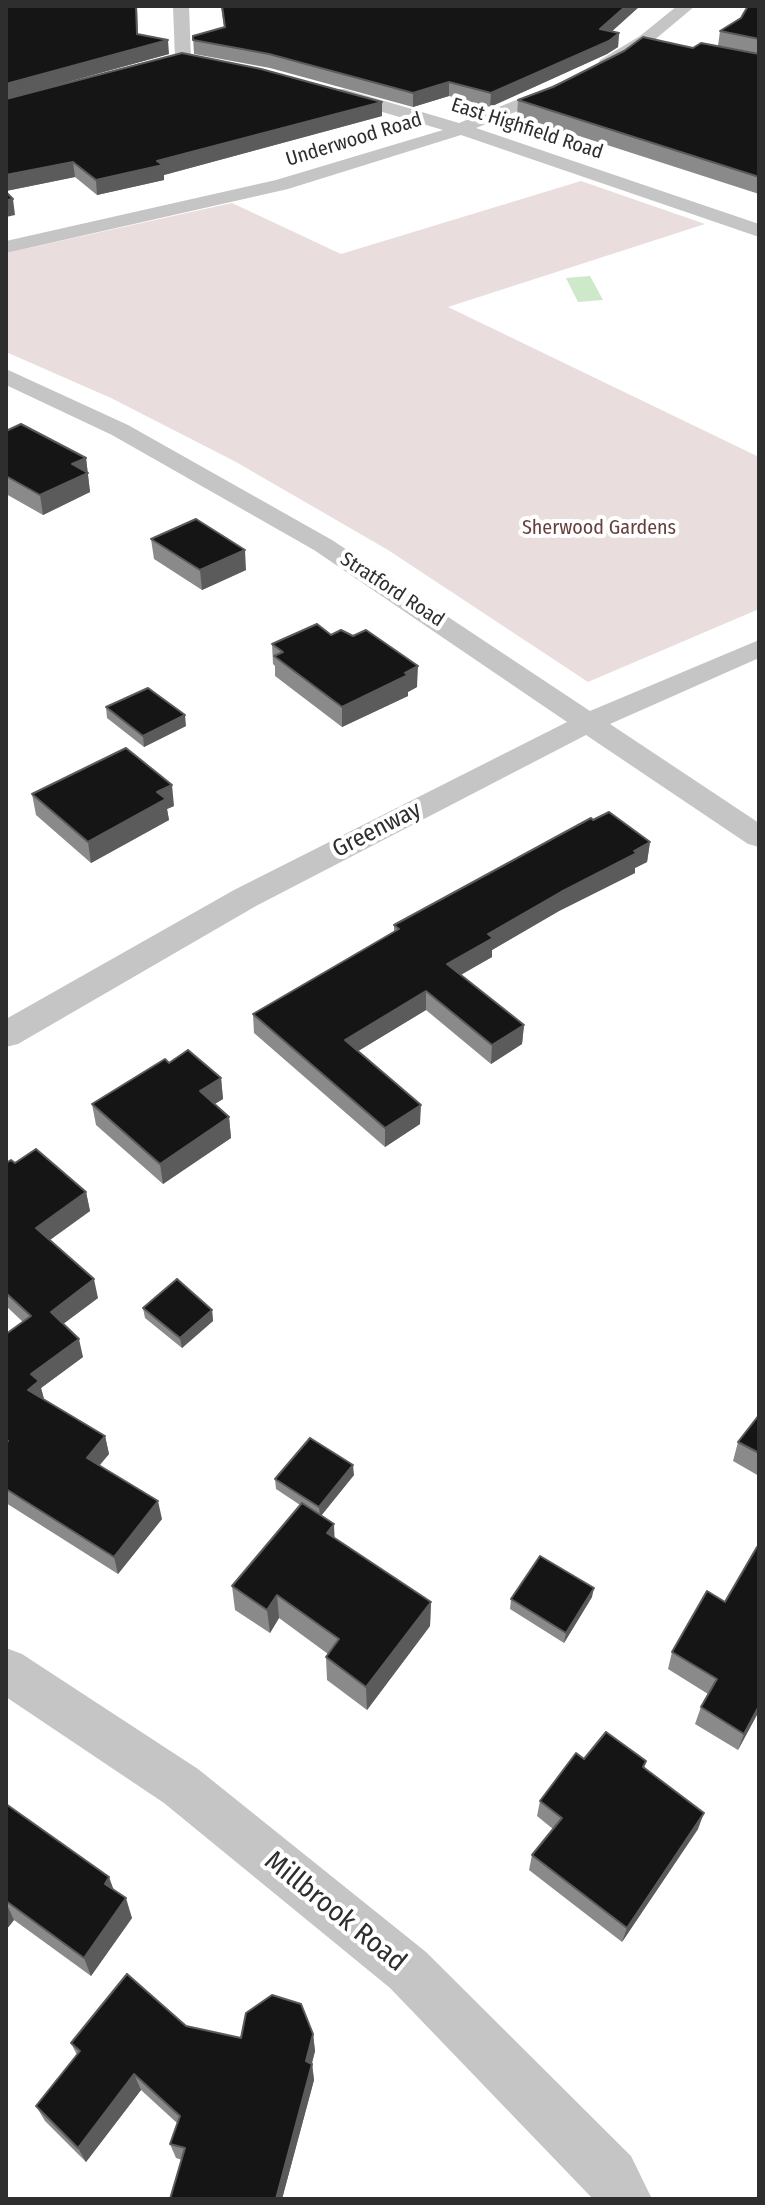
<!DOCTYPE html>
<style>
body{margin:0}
#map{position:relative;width:765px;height:2205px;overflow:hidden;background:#fff;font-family:"Fira Sans Condensed",sans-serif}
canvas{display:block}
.frame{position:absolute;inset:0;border:8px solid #2e2e2e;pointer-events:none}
</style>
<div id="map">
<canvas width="765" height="2205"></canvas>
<div class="frame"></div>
</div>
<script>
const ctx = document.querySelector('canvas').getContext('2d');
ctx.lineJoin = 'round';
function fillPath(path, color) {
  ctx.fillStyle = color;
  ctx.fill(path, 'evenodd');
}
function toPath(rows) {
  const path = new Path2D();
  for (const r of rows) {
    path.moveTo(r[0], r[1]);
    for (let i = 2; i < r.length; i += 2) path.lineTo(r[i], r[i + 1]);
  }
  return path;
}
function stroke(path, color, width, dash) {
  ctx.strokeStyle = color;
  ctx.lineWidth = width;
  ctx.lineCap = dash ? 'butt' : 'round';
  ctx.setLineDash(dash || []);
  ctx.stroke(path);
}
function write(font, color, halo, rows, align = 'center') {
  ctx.font = font + ' "Fira Sans Condensed",sans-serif';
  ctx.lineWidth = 8;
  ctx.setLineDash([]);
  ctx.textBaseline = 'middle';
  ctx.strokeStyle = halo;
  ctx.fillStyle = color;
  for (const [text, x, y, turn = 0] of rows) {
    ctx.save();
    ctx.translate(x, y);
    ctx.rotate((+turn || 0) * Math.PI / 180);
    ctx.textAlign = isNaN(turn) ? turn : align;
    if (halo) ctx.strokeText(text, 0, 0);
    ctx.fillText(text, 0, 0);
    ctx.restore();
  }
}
const green = toPath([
 [581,181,705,224,448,307,759,457,759,609,588,682,388,550,236,462,111,398,6,352,6,253,232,203,341,254]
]);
const water = toPath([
 [590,276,603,300,578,302,566,278]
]);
const minor = toPath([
 [173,6,189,6,191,59,183,64,175,59,173,6],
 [677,6,695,6,652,42,612,68,600,68,598,64,600,60,640,36,677,6],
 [561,82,569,87,567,91,476,128,759,224,759,237,461,135,288,189,6,253,6,241,276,180,443,130,332,97,329,93,332,89,344,89,459,123,561,82],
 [6,369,128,425,332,540,590,711,759,640,759,658,610,724,759,823,759,847,748,844,586,735,256,906,18,1044,6,1047,6,1019,234,890,567,722,314,550,112,435,6,385,6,369],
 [6,1648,22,1654,198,1769,426,1952,631,2156,652,2199,593,2199,390,1988,164,1803,6,1697,6,1648]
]);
const wall = toPath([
 [6,6,137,6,138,34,169,54,24,94,382,116,164,175,164,180,97,195,75,177,6,191],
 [221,6,640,6,611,32,619,33,618,47,607,54,490,107,449,96,413,107,270,68,194,54,193,36,224,27],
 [759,6,759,194,517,116,518,100,693,48,752,52,718,46,720,31],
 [6,431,86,458,90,492,43,515,6,494],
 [151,539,246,570,202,590,154,559],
 [331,635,417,687,408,692,408,696,342,727,275,676,275,666,273,664,272,644],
 [106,707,186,726,144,747,107,718],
 [32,794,174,806,167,809,169,820,91,863,36,815],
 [593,820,650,842,647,862,635,868,635,873,559,911,492,950,492,957,461,975,524,1025,522,1044,491,1064,426,1010,358,1051,420,1124,385,1147,254,1033,253,1014,394,932,394,925],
 [169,1063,221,1078,223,1099,214,1104,229,1117,231,1138,163,1184,96,1125,92,1104],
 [6,1163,15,1163,86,1192,90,1211,50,1240,98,1298,63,1324,83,1357,41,1388,44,1399,105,1436,109,1454,100,1465,162,1519,118,1574,6,1503,6,1334,23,1322,6,1306],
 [143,1308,212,1310,213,1321,182,1348,145,1318],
 [759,1415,759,1476,733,1461,738,1442],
 [354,1475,321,1516,335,1538,431,1602,430,1626,367,1710,327,1680,326,1657,328,1654,279,1618,270,1633,235,1610,232,1586,300,1505,276,1489,275,1479],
 [707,1591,759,1711,738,1750,695,1724,701,1707,708,1694,668,1669,672,1652],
 [592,1597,564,1643,510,1609,511,1599],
 [584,1759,646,1761,644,1768,698,1829,622,1942,529,1870,532,1855,553,1829,537,1816,540,1801],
 [6,1804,114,1891,132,1918,91,1976,14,1920,6,1930],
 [186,2026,241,2038,313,2034,315,2051,312,2064,314,2080,282,2199,170,2199,182,2160,176,2158,170,2144,177,2123,141,2090,86,2162,45,2121,36,2106,77,2055,71,2043]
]);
const shadedWall = toPath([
 [626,6,640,6,599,43,600,29],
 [619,33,618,47,607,54,490,107,491,93],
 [168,40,169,54,6,99,6,84],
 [449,82,449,96,413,107,413,93],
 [382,102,382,116,164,175,164,180,97,195,96,180,157,161],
 [73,162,75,177,6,191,6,175],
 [13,199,15,215,6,217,6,200],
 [86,458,90,492,43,515,40,495,72,464],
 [245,550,246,570,202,590,200,570],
 [418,666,417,687,408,692,408,696,342,727,342,707],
 [185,715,186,726,144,747,143,736],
 [172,785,174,806,167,809,169,820,91,863,88,842,157,792],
 [650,842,647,862,635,868,635,873,559,911,492,950,492,957,446,983,447,964,488,934],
 [426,991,426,1010,345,1059,345,1040],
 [524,1025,522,1044,491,1064,492,1045],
 [221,1078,223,1099,202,1112,200,1091],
 [421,1105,420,1124,385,1147,385,1128],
 [229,1117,231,1138,163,1184,160,1164],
 [86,1192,90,1211,40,1247,36,1228],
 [94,1279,98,1298,55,1330,51,1312],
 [212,1310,213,1321,182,1348,180,1338],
 [79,1339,83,1357,41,1388,44,1399,28,1390,31,1374],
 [105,1436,109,1454,91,1475,87,1458],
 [353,1465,354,1475,320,1517,319,1507],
 [158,1501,162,1519,118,1574,114,1557],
 [334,1524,335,1549,327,1533],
 [594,1588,592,1597,564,1643,566,1633],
 [277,1595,279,1618,270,1633,267,1610],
 [431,1602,430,1626,367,1710,366,1687],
 [759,1706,759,1711,738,1750,744,1734],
 [704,1813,698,1829,622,1942,627,1928],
 [109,1877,116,1896,105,1884],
 [126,1898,132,1918,91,1976,84,1958],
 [6,1903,14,1920,6,1930],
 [313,2034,315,2051,308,2077,306,2061],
 [312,2064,314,2080,282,2199,276,2199],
 [134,2074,141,2090,86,2162,78,2148]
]);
const building = toPath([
 [6,6,136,6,137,34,168,40,6,84,6,6],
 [222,6,626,6,600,29,619,33,609,41,491,93,449,82,413,93,269,54,193,40,193,36,225,27,222,6],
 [748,6,759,6,759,39,720,31,741,18,748,6],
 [643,37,693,48,701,43,759,54,759,177,518,100,553,87,624,51,643,37],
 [182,53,261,69,382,102,157,161,163,165,96,180,73,162,6,175,6,99,182,53],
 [6,192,13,199,6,200,6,192],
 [21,424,86,458,72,464,88,473,40,495,6,476,6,431,21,424],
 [196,519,245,550,200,570,151,539,196,519],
 [317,624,331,635,341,630,353,636,366,630,418,666,405,673,408,675,342,707,274,656,283,652,272,644,317,624],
 [148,688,185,715,143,736,106,707,148,688],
 [126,748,172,785,157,792,166,799,88,842,32,794,126,748],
 [609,812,650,842,634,851,637,853,561,892,488,934,493,938,447,964,524,1025,492,1045,426,991,345,1040,421,1105,385,1128,253,1014,399,929,394,925,591,818,593,820,609,812],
 [188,1050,221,1078,200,1091,229,1117,160,1164,92,1104,165,1059,169,1063,188,1050],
 [36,1149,86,1192,36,1228,94,1279,51,1312,79,1339,31,1374,39,1381,28,1390,105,1436,87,1458,158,1501,114,1557,6,1489,6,1443,8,1441,6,1439,6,1345,7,1344,6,1343,6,1334,31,1316,6,1293,6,1163,11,1160,15,1163,36,1149],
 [177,1279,212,1310,180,1338,143,1308,177,1279],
 [759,1415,759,1453,738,1442,759,1415],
 [310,1438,353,1465,319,1507,275,1479,310,1438],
 [302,1503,334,1524,327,1533,431,1602,366,1687,326,1657,339,1639,277,1595,267,1610,232,1586,302,1503],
 [757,1547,759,1548,759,1706,744,1734,701,1707,717,1679,672,1652,707,1591,725,1602,757,1547],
 [540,1556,594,1588,566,1633,511,1599,540,1556],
 [606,1732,646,1761,643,1767,704,1813,627,1928,532,1855,562,1818,540,1801,576,1753,584,1759,606,1732],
 [6,1804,109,1877,105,1884,126,1898,84,1958,6,1901,6,1804],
 [127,1974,186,2026,241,2038,246,2013,272,1995,301,2004,313,2034,306,2061,312,2064,276,2199,170,2199,185,2148,170,2144,180,2116,134,2074,78,2148,36,2106,80,2051,71,2043,127,1974]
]);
const farStreetnames = [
 ["East Highfield Road",527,129,18],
 ["Underwood Road",354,140,-17],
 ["Stratford Road",392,590,33]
];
const farParknames = [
 ["Sherwood Gardens",599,528]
];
const streetNames = [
 ["Greenway",377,830,-27]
];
const nearStreetnames = [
 ["Millbrook Road",335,1912,39]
];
fillPath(green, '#eadddd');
fillPath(water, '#cee8ca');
fillPath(minor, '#c5c5c5');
fillPath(wall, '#8a8a8a');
fillPath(shadedWall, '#5b5b5b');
fillPath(building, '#151515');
stroke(building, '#5b5b5b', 2);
write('20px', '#2e2e2e', '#fff', farStreetnames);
write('20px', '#65403f', '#fff', farParknames);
write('24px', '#2e2e2e', '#fff', streetNames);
write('28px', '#2e2e2e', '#fff', nearStreetnames);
</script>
